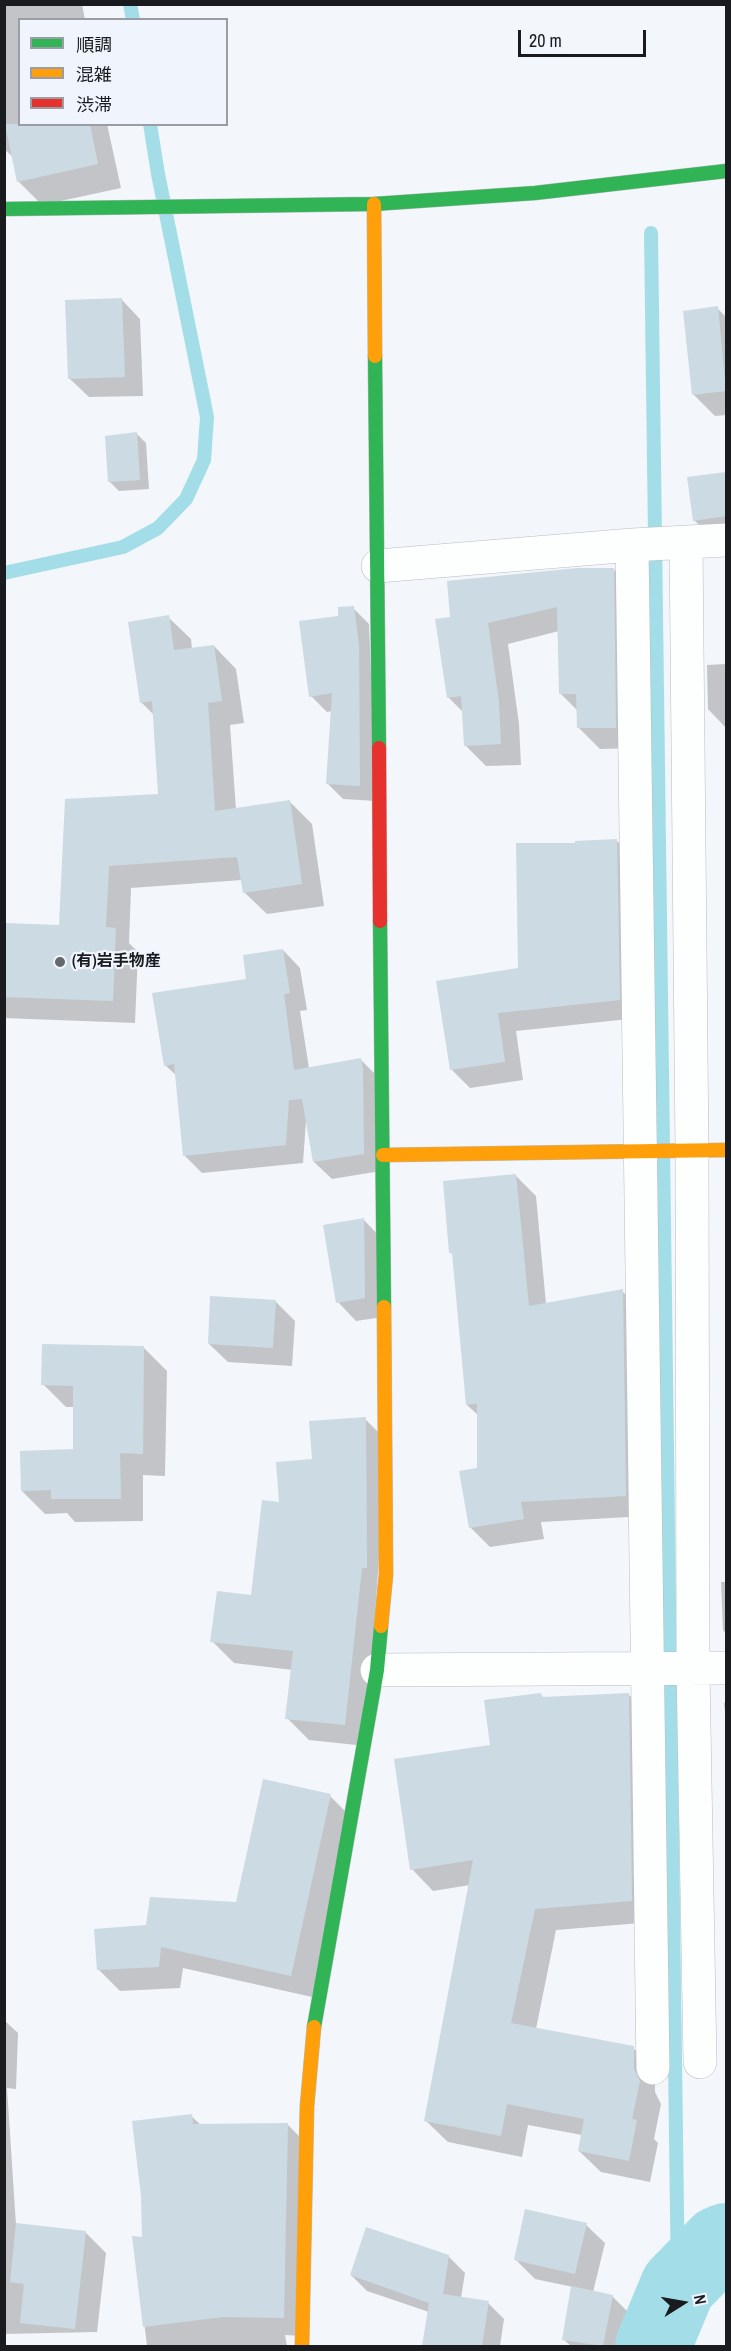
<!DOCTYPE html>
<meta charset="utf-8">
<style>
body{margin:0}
#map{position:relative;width:731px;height:2351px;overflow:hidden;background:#f3f6fa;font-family:"Archivo Narrow","Noto Sans JP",sans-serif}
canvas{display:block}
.frame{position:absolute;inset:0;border:6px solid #191b1f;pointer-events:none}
.legend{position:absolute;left:18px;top:18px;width:210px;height:108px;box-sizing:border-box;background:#f0f5fd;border:2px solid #9a9ea4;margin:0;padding:8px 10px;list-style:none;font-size:18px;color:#191b1f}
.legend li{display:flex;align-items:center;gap:12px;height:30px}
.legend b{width:30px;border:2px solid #9a9ea4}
.north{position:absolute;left:653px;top:2273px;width:60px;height:60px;-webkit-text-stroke:4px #f0f5fd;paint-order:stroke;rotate:79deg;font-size:16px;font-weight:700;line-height:24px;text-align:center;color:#191b1f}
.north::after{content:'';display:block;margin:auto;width:21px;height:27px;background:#191b1f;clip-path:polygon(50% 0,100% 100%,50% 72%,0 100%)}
.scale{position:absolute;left:518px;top:30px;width:128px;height:27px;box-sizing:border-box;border:3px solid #191b1f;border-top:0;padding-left:8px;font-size:18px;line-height:21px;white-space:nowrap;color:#191b1f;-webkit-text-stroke:4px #f0f5fd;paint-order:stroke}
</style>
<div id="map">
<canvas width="731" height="2351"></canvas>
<div class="frame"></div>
<ul class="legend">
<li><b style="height:8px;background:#30b455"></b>順調</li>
<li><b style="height:8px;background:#ff9f0a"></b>混雑</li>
<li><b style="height:8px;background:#e5322d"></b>渋滞</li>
</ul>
<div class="north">N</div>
<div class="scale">20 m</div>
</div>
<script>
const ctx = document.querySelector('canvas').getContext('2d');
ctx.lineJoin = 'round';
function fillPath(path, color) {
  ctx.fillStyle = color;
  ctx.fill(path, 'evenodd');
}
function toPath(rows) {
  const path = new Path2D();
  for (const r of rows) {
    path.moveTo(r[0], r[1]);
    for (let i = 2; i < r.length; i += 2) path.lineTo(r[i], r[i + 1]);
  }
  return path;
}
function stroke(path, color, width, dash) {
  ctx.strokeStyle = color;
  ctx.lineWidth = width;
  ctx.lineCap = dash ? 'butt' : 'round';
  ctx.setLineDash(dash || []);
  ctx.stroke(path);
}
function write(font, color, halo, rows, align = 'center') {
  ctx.font = font + ' "Archivo Narrow","Noto Sans JP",sans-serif';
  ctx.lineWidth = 4.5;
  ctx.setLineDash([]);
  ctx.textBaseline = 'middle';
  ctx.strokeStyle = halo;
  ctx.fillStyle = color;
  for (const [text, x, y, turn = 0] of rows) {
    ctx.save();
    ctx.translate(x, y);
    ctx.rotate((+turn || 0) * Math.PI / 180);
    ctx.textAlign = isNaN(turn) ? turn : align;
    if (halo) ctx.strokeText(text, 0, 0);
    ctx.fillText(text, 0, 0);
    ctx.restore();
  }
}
const shadow = toPath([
 [4,4,82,4,85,20,20,20,20,124,107,124,121,188,42,205,18,181,14,158,4,149],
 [122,300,140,319,143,396,89,397,70,379],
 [717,308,726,317,726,415,715,416,694,395],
 [137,434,146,443,149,489,119,491,109,481],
 [726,473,726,540,716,541,694,520,688,479],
 [613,569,634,590,636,748,600,749,579,728,578,711,560,693,559,631,508,644,519,724,521,765,486,766,465,745,463,712,448,697,452,618],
 [353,608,369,624,376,801,343,799,327,783,332,711,327,712,311,696,339,618],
 [168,617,191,639,192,649,214,646,236,669,244,723,230,725,236,810,290,802,312,824,324,906,267,914,244,892,242,880,131,888,129,943,138,952,135,1023,4,1018,4,924,60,927,160,795,154,715,141,702],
 [726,664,726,728,708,709,707,665],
 [617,841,636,859,638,1018,516,1031,523,1080,470,1088,451,1069,520,969,576,845],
 [283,950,300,968,307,1010,300,1011,309,1068,360,1059,378,1077,381,1171,332,1179,314,1162,306,1120,303,1163,202,1173,184,1155,177,1076,165,1065,248,980],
 [516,1176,536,1196,546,1304,622,1291,642,1311,646,1516,541,1522,544,1539,490,1547,470,1527,479,1469,479,1416,467,1405,454,1256,451,1253],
 [364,1220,382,1239,383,1317,356,1321,338,1302],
 [276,1302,295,1321,292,1366,228,1362,209,1344],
 [144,1348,167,1371,165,1476,143,1475,143,1521,75,1522,67,1513,45,1514,22,1491,74,1451,75,1407,66,1407,43,1384],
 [365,1419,387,1441,366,1746,309,1740,287,1718,293,1670,234,1663,212,1641,253,1597,281,1503,313,1461],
 [721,1582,726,1582,726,1634,723,1630],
 [628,1694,650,1716,653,1922,556,1930,536,2029,633,2048,655,2070,655,2092,661,2104,654,2139,658,2143,650,2182,601,2172,579,2151,582,2135,528,2125,522,2157,448,2142,426,2121,470,1885,433,1891,412,1869,491,1746,541,1695,545,1699],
 [724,1703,726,1703,726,1721],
 [330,1796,352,1818,312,1997,183,1968,180,1988,120,1991,98,1969,147,1927,238,1903],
 [4,2020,18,2033,16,2089,7,2088,16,2225,85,2232,106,2253,97,2332,4,2334],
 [191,2116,201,2125,287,2124,306,2143,302,2336,285,2335,287,2346,147,2346,134,2238,144,2239],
 [586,2225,605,2243,593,2292,612,2296,631,2315,625,2346,571,2346,563,2339,573,2287,535,2279,516,2260],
 [449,2257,465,2273,461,2298,488,2303,504,2319,500,2346,423,2346,429,2312,367,2291,351,2275]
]);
const stream = toPath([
 [130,4,133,20],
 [651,233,678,2286],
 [4,573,123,547,158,528,186,499,204,460,207,417,158,174,150,124]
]);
const river = toPath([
 [653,2346,678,2286,719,2244,726,2241]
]);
const building = toPath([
 [5,124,90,124,98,164,17,182],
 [122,298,125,377,68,379,65,300],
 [718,306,726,391,692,395,683,311],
 [137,432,140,480,108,482,105,436],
 [726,472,726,516,693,521,687,477],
 [577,568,614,568,616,728,577,728,576,694,559,694,557,607,488,623,499,702,501,744,464,746,461,696,447,698,435,619,450,617,447,581],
 [354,606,359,646,360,786,326,784,332,693,309,697,299,621,338,616,338,607],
 [169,615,174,650,214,645,222,701,208,703,215,811,290,800,302,884,243,893,237,857,109,866,106,927,116,928,113,1001,4,997,4,923,59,925,65,799,158,794,152,701,140,703,128,622],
 [617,839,620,1000,498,1013,505,1062,450,1070,436,981,518,968,516,843,575,843,575,841],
 [283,949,290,993,284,994,294,1070,361,1058,363,1069,364,1154,313,1162,302,1099,289,1100,286,1145,183,1156,174,1064,164,1066,152,993,246,979,243,955],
 [516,1174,529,1306,623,1289,626,1496,521,1502,524,1519,469,1528,459,1471,477,1468,477,1404,466,1405,452,1253,449,1253,443,1181],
 [364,1218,365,1298,336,1303,323,1225],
 [210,1296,276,1300,273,1348,208,1344],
 [42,1344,144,1346,143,1454,120,1453,121,1499,51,1499,51,1490,21,1491,20,1451,73,1449,73,1386,41,1385],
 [366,1417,367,1568,362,1568,345,1725,285,1719,293,1651,210,1642,217,1591,251,1595,262,1500,279,1502,276,1462,312,1459,309,1421],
 [541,1693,542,1697,629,1693,632,1901,535,1909,511,2023,634,2046,634,2069,640,2081,632,2119,637,2120,629,2161,578,2151,584,2119,507,2104,501,2136,424,2121,473,1860,410,1870,394,1759,490,1745,484,1700],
 [263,1779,331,1794,291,1976,161,1947,159,1967,97,1970,94,1929,146,1925,150,1897,236,1902],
 [192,2114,193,2124,288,2123,284,2318,223,2317,143,2327,132,2236,142,2237,141,2196,132,2121],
 [525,2209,587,2223,575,2274,514,2260],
 [16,2223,86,2231,75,2329,20,2323,24,2284,10,2282],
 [366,2227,449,2255,443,2294,489,2301,482,2346,422,2346,429,2303,350,2275],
 [571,2286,613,2295,603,2346,562,2340]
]);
const street = toPath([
 [686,543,692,1150,693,1669,700,2062],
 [632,545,653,2068],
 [378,566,632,545,726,540],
 [377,1670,726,1668]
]);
const fast = toPath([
 [4,209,374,204,535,193,726,171],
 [375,356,379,748],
 [380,921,384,1307],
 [314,2027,377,1670,381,1626]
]);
const slow = toPath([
 [374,204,375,356],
 [383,1155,726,1150],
 [381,1626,386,1575,384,1307],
 [302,2346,307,2106,314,2027]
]);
const jam = toPath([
 [379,748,380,921]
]);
const markers = [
 [60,962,6,"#65686c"]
];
const poiNames = [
 ["(有)岩手物産",72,962]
];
fillPath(shadow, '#0003');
stroke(stream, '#a3dee8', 14);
stroke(river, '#a3dee8', 76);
fillPath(building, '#ccdae3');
stroke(street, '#b9bcbf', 34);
stroke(fast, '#b9bcbf', 15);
stroke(slow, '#b9bcbf', 15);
stroke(jam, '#b9bcbf', 15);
stroke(street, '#fdfefe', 33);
stroke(fast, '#30b455', 14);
stroke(slow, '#ff9f0a', 14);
stroke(jam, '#e5322d', 14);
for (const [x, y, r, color] of markers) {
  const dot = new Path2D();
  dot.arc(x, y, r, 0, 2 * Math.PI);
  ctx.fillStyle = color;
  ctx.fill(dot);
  stroke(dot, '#f0f5fd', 2);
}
write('bold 16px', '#191b1f', '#f0f5fd', poiNames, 'left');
</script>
